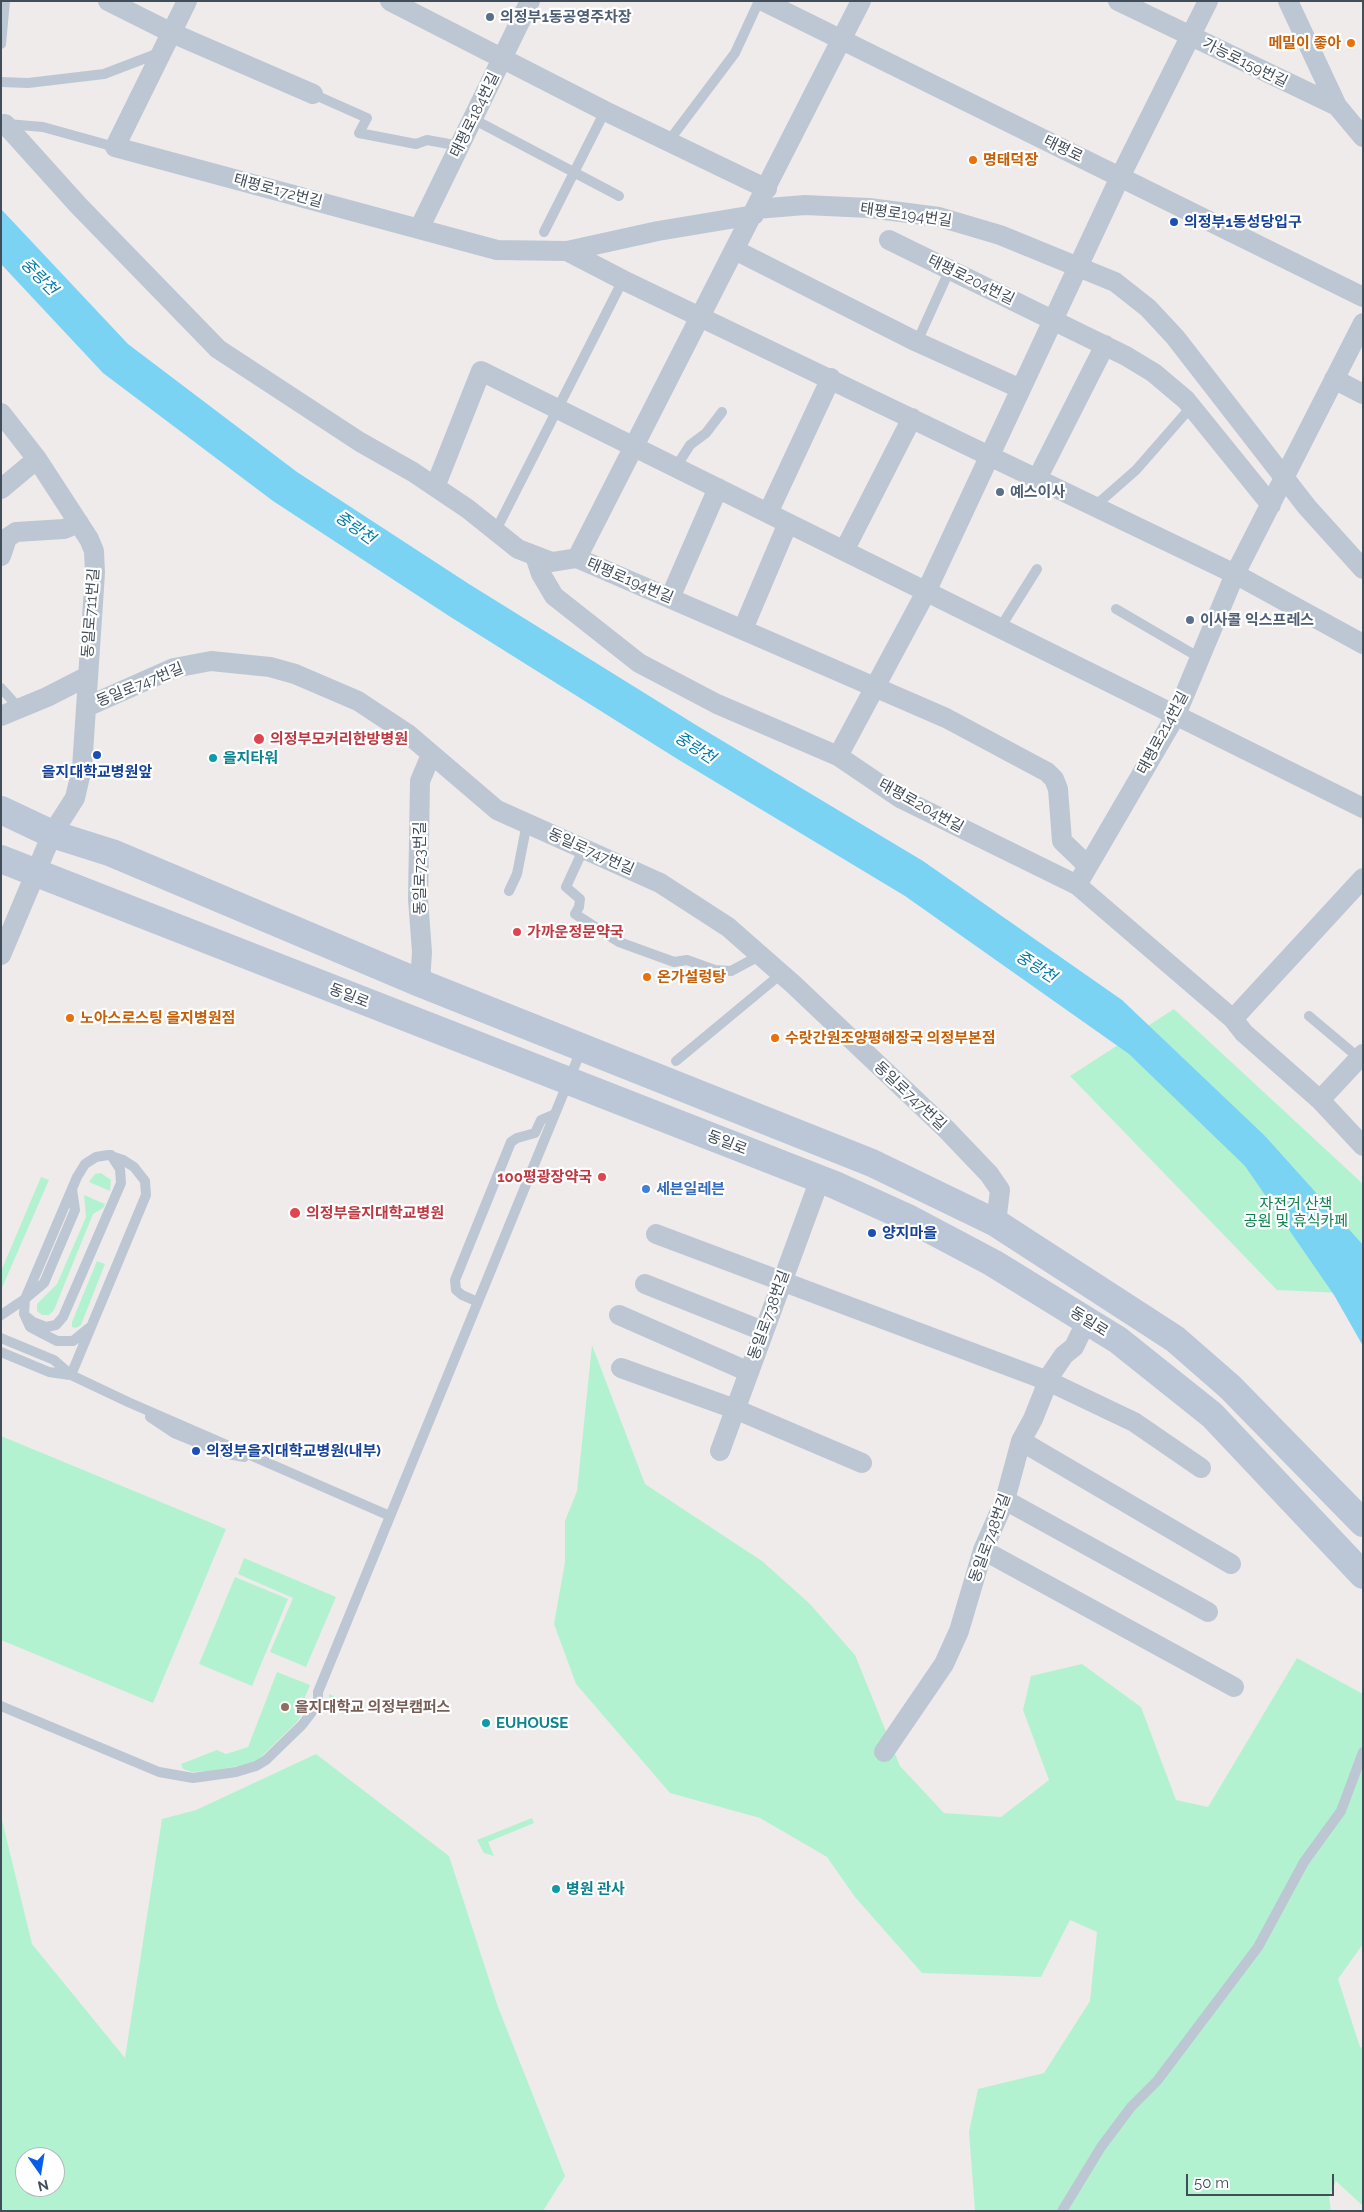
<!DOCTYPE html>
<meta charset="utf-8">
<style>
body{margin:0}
#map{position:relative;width:1364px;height:2212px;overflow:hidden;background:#efebeb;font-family:Raleway,sans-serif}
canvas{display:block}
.frame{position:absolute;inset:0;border:2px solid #424d5a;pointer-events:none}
.north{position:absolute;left:15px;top:2147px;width:50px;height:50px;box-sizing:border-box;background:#fff;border:1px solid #b3b8bd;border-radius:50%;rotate:167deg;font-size:14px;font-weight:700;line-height:20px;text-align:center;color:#424d5a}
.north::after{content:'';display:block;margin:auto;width:18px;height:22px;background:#075dec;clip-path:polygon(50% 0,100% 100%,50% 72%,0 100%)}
.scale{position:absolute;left:1186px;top:2174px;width:148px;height:22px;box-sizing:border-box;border:2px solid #424d5a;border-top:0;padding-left:6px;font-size:15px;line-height:18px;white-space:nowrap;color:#424d5a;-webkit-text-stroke:4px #fff;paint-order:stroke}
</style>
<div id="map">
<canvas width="1364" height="2212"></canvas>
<div class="frame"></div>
<div class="north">N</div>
<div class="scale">50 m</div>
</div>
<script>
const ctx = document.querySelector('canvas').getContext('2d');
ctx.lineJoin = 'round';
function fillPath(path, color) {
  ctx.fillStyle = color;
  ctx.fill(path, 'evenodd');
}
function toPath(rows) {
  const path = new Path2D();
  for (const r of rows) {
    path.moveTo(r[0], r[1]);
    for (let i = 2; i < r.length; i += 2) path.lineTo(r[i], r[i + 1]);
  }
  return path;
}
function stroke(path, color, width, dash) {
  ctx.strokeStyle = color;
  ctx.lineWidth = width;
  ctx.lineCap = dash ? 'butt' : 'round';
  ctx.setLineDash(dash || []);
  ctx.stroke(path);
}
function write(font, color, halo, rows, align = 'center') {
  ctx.font = font + ' Raleway,"Noto Sans KR",sans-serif';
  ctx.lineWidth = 4.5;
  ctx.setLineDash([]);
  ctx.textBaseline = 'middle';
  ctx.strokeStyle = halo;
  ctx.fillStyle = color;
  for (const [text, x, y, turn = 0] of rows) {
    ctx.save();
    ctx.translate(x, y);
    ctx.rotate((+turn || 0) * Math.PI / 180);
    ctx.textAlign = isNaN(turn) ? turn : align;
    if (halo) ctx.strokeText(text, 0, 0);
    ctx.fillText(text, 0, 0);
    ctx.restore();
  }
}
const green = toPath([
 [1174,1009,1363,1184,1363,1294,1277,1290,1070,1076],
 [101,1173,111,1180,110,1191,89,1182,95,1174],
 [41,1177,49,1180,1,1290,1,1271],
 [84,1195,105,1204,103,1208,93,1214,54,1310,49,1315,42,1315,37,1311,37,1304,57,1284,86,1217],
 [97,1261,105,1264,81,1325,76,1328,72,1327,72,1322],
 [592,1345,645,1484,762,1561,809,1603,855,1655,900,1766,944,1813,1001,1817,1049,1780,1023,1710,1031,1676,1082,1664,1141,1707,1176,1800,1208,1807,1297,1658,1363,1694,1363,1944,1338,1979,1360,2047,1363,2048,1363,2206,1336,2181,1329,2197,1331,2211,975,2211,969,2132,978,2089,1044,2073,1090,2001,1097,1932,1070,1920,1041,1977,922,1973,855,1897,827,1857,760,1818,670,1793,576,1684,554,1624,565,1562,565,1521,577,1491],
 [1,1436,226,1529,153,1703,1,1640],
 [244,1558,336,1597,306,1667,270,1652,293,1598,238,1574],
 [235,1577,288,1599,252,1686,199,1664],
 [277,1672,310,1685,305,1697,306,1708,296,1723,260,1758,250,1764,209,1771,192,1772,183,1769,181,1764,217,1750,226,1754,248,1747],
 [329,1694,351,1703,346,1715,333,1708,329,1699],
 [316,1754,449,1856,498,2007,565,2176,543,2211,1,2211,1,1816,32,1944,125,2058,162,1819,196,1810],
 [25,2157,55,2157,55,2187,25,2187],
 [532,1818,534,1823,488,1842,494,1856,484,1853,477,1840]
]);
const water = toPath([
 [1,209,128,344,297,472,469,584,696,725,923,861,1122,1000,1265,1136,1363,1245,1363,1346,1334,1295,1245,1166,1129,1054,905,896,679,760,449,616,273,501,103,373,1,264]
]);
const lane = toPath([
 [1,44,5,1],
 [1,82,28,83,104,74,159,53],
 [313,94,367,118,359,133,416,144,427,140,460,146],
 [473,119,619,196],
 [7,124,43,127,115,147],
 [668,142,735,53,759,1],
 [544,232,605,111],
 [917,342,950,269],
 [676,467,690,445,706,433,722,412],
 [1095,506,1136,470,1192,406],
 [496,530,623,280],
 [1116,609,1200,658],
 [1000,628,1037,569],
 [1,688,19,708],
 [583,850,566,887,580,899,579,907,575,914,619,942,674,962,687,960,715,970,731,971,761,955],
 [509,891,517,874,527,823],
 [1309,1016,1359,1058],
 [676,1061,781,974],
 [72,1189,75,1210,44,1283,25,1299,24,1314,30,1327,57,1341,73,1341,89,1328],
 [478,1302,462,1295,456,1290,455,1280,511,1142,517,1138,535,1133,541,1120,555,1114],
 [1,1315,25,1299,77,1177,85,1164,96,1157,108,1155,123,1160,134,1167,145,1181,146,1195,71,1375],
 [27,1317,33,1322,46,1327,56,1325,63,1317,121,1183,120,1169,111,1155],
 [1,1338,54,1360,71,1375,128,1402,390,1516],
 [1,1352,49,1372,70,1375],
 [150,1417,174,1433,223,1453,244,1457],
 [1,1706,159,1772,193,1778,236,1772,256,1766,266,1760,302,1725,318,1704,318,1692,582,1048],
 [1062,2211,1101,2147,1131,2107,1157,2081,1258,1947,1304,1862,1341,1811,1363,1752]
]);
const street = toPath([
 [108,1,172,33,313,94],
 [187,1,115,147,497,250,567,251,658,231,754,215],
 [390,1,605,111,767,189],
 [763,1,1363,297],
 [1118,1,1337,106,1363,137],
 [1208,1,1120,177,926,592,838,756,900,798,1077,885,1233,1019,1244,1033,1320,1100,1363,1146],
 [1288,1,1337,106],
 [5,124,78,205,218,349,360,442,413,472,468,509,518,549,552,562,577,558],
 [756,209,805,205,869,208,939,217,1000,235,1115,282,1148,308,1175,337,1307,507,1363,569],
 [419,229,530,1],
 [889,240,1126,356,1154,373,1186,400,1271,505],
 [735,250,917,342,1021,389],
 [567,251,623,280,1235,574,1363,644],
 [1334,379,1363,394],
 [1,413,37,459,89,539,94,551,95,573,82,768,75,798,52,834,1,955],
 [1037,479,1105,345],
 [435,487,481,371,1363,808],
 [1,489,37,459],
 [768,513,831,378],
 [844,551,912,418],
 [1,556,7,538,16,532,64,529,79,523],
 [535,556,541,574,554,596,639,663,717,704,838,756],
 [577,558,946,718,1047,772,1054,779,1058,789,1062,841,1088,866],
 [577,558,861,1],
 [670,598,718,488],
 [743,629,788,523],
 [86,707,174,668,211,661,270,667,295,674,358,701,408,734,497,810,660,883,728,927,793,984,946,1129,989,1174,1000,1190,996,1223],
 [1,716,47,697,88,676],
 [1077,885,1176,715,1235,574,1363,323],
 [420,983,422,952,418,899,420,781,431,755],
 [1233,1019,1363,878],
 [1320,1100,1363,1054],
 [656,1234,1048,1381,1134,1422,1201,1468],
 [645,1284,763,1331],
 [619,1315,749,1372],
 [621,1368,735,1409,862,1463],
 [1021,1441,1231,1564],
 [720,1451,820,1179],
 [1005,1500,1208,1612],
 [983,1550,1234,1687],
 [884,1752,944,1664,959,1631,983,1550,1005,1500,1021,1441,1033,1419,1051,1374,1064,1355,1074,1347,1087,1320]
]);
const secondary = toPath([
 [1,810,52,834,112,853,420,983,872,1163,996,1223,1175,1339,1230,1387,1363,1523],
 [1,859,835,1185,910,1219,993,1263,1118,1340,1212,1415,1363,1575]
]);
const markers = [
 [490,17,5,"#5c6f8a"],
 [1351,43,5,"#e8710a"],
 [973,160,5,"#e8710a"],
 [1174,222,5,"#1a4fb4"],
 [1000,492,5,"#5c6f8a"],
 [1190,620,5,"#5c6f8a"],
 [259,739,6,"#e0444e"],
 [97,755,5,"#1a4fb4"],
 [213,758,5,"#0f9aa8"],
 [517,932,5,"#e0444e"],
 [647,977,5,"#e8710a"],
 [70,1018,5,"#e8710a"],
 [775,1038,5,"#e8710a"],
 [602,1177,5,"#e0444e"],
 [646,1189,5,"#3f7fe0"],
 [295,1213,6,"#e0444e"],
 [872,1233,5,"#1a4fb4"],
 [196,1451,5,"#1a4fb4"],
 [285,1707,5,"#8d6e63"],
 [486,1723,5,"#0f9aa8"],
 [556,1889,5,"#0f9aa8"]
];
const serviceNames = [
 ["의정부1동공영주차장",500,17],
 ["예스이사",1010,492],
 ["이사콜 익스프레스",1200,620]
];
const foodNames = [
 ["메밀이 좋아",1341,43,"right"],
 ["명태덕장",983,160],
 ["온가설렁탕",657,977],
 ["노아스로스팅 을지병원점",80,1018],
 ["수랏간원조양평해장국 의정부본점",785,1038]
];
const streetNames = [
 ["가능로159번길",1245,63,26],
 ["태평로184번길",475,115,-64],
 ["태평로",1063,149,26],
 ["태평로172번길",278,191,15],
 ["태평로194번길",906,215,8],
 ["태평로204번길",971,280,26],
 ["태평로194번길",630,581,23],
 ["동일로711번길",91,613,-86],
 ["동일로747번길",140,685,-22],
 ["태평로214번길",1163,733,-62],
 ["태평로204번길",921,806,29],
 ["동일로747번길",591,852,24],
 ["동일로723번길",420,868,-90],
 ["동일로",349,996,21],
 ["동일로747번길",910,1096,43],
 ["동일로",727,1143,21],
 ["동일로738번길",769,1315,-70],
 ["동일로",1089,1322,32],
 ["동일로748번길",990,1538,-70]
];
const transitNames = [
 ["의정부1동성당입구",1184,222],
 ["을지대학교병원앞",97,772,"center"],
 ["양지마을",882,1233],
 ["의정부을지대학교병원(내부)",206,1451]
];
const healthNames = [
 ["의정부모커리한방병원",270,739],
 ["가까운정문약국",527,932],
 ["100평광장약국",592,1177,"right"],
 ["의정부을지대학교병원",306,1213]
];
const cultureNames = [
 ["을지타워",223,758],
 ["EUHOUSE",496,1723],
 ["병원 관사",566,1889]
];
const shopNames = [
 ["세븐일레븐",656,1189]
];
const parkNames = [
 ["자전거 산책",1296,1204],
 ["공원 및 휴식카페",1296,1221]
];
const educationNames = [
 ["을지대학교 의정부캠퍼스",295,1707]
];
const waterNames = [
 ["중랑천",39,277,45],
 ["중랑천",355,528,35],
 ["중랑천",695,748,33],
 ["중랑천",1036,967,33]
];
fillPath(green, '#b3f2d0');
fillPath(water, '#7bd3f4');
stroke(lane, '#bdc7d3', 10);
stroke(street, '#bdc7d3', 20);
stroke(secondary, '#bbc7d7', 28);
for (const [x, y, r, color] of markers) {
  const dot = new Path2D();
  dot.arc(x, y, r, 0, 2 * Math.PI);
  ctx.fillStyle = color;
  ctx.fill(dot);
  stroke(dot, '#fff', 2);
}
write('bold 15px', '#4e5e75', '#fff', serviceNames, 'left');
write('bold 15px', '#c56008', '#fff', foodNames, 'left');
write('15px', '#424d5a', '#fff', streetNames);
write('bold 15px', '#164399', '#fff', transitNames, 'left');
write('bold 15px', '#be3a42', '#fff', healthNames, 'left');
write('bold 15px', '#0d838f', '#fff', cultureNames, 'left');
write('bold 15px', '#366cbe', '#fff', shopNames, 'left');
write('15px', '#0d814f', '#fff', parkNames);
write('bold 15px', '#785e54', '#fff', educationNames, 'left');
write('italic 16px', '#017aa7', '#fff', waterNames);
</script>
